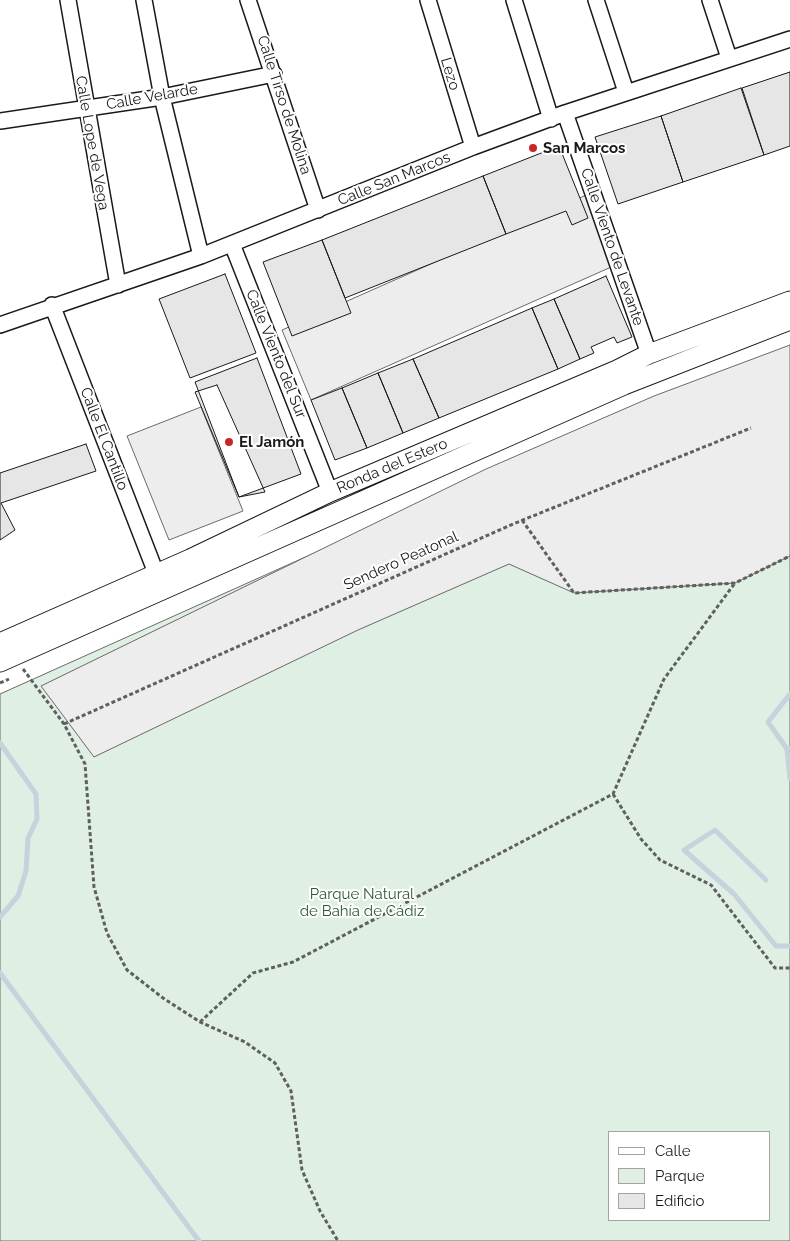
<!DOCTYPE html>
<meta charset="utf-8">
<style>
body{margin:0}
#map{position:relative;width:790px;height:1241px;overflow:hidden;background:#fff;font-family:Raleway,sans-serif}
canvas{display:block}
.legend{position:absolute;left:608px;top:1131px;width:162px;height:90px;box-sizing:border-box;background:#fff;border:1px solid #a3a3a3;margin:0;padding:6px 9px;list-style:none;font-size:15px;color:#1a1a1a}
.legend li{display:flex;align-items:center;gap:10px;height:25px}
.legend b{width:25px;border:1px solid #a3a3a3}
</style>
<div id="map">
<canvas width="790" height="1241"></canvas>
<ul class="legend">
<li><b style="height:6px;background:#fff"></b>Calle</li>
<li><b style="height:14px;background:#e0efe3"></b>Parque</li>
<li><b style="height:14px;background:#e6e6e6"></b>Edificio</li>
</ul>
</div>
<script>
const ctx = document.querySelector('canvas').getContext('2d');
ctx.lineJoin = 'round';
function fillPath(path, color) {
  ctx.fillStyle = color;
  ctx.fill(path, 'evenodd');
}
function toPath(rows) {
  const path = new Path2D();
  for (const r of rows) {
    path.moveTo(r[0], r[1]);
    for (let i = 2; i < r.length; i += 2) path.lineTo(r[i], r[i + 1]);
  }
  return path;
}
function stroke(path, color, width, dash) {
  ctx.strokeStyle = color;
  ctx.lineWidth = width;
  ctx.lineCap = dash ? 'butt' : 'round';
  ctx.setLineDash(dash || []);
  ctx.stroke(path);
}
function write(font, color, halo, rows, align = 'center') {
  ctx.font = font + ' Raleway,sans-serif';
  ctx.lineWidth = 4;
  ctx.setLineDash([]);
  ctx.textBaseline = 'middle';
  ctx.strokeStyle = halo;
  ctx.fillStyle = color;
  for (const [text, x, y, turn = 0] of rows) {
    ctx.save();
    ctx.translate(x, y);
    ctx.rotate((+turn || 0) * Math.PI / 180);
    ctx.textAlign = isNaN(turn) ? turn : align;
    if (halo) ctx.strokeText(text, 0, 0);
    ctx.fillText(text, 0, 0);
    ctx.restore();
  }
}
const green = toPath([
 [790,451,790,1241,0,1241,0,694,506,467,790,451],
 [609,1132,769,1132,769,1220,609,1220,609,1132]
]);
const parking = toPath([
 [593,192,618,264,311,400,282,330,593,192],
 [790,345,790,556,735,583,574,593,509,564,358,630,94,757,41,686,486,469,654,396,790,345],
 [201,407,243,511,169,540,127,436,201,407]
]);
const stream = toPath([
 [789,748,787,749,790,779],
 [787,749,768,722,790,694],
 [766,880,715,830,684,850,734,894,776,946,790,946],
 [0,917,18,896,26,871,28,838,37,819,36,794,0,743],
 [0,973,199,1241]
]);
const building = toPath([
 [790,72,790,146,764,155,742,88,790,72],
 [741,88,764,155,683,182,661,116,741,88],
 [661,116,683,182,618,204,595,137,661,116],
 [559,146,588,218,572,225,566,211,506,234,483,176,559,146],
 [483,176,506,234,345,298,322,240,483,176],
 [322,240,351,313,292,336,263,262,322,240],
 [225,274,256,353,190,378,159,299,225,274],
 [606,276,632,337,617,343,614,337,591,347,594,353,580,359,554,299,606,276],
 [554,299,580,359,558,369,532,308,554,299],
 [532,308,558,369,439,418,413,359,532,308],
 [257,358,301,474,239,497,195,382,257,358],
 [413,359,439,418,403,433,378,373,413,359],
 [378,373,403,433,367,448,342,388,378,373],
 [217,385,265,492,239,497,195,392,217,385],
 [342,388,367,448,335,460,311,400,342,388],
 [86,444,96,471,1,503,15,530,0,540,0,473,86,444]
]);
const path = toPath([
 [522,520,574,593,735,583,790,556],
 [23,669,64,724,85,764,94,887,107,933,127,970,163,998,200,1022,245,1042,275,1063,291,1091,302,1170,320,1211,338,1241],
 [0,683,9,679],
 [64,724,513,524,751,428],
 [613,794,641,839,660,860,711,885,775,968,790,968],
 [200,1022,253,973,293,962,613,794,664,679,735,583]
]);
const minor = toPath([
 [68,0,118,285],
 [144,0,162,97,201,256],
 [248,0,318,210],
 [428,0,473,147],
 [514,0,551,119],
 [596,0,626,92],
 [710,0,729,58],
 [565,113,649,354],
 [0,121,162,97,274,74],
 [232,244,330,492],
 [52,305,156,573],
 [0,325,201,256,473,147,565,113,790,39]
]);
const tertiary = toPath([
 [0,643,190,559,330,492,617,370,649,354,790,301],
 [0,662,624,385,790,320]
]);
const markers = [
 [533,148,5,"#c62828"],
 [229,442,5,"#c62828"]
];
const streetNames = [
 ["Lezo",450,74,73],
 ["Calle Velarde",152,97,-10],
 ["Calle Tirso de Molina",284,105,72],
 ["Calle Lope de Vega",92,143,80],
 ["Calle San Marcos",394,179,-22],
 ["Calle Viento de Levante",612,247,71],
 ["Calle Viento del Sur",276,354,68],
 ["Calle El Cantillo",104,439,69],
 ["Ronda del Estero",392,466,-23],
 ["Sendero Peatonal",401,561,-24]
];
const poiNames = [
 ["San Marcos",543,148],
 ["El Jamón",239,442]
];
const parkNames = [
 ["Parque Natural",362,894],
 ["de Bahía de Cádiz",362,911]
];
fillPath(green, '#e0efe3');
stroke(green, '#6a6a6a', 1);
fillPath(parking, '#ededed');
stroke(parking, '#6a6a6a', 1);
stroke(stream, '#c6d2dc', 5);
fillPath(building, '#e6e6e6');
stroke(building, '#1a1a1a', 1);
stroke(minor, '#1a1a1a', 18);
stroke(tertiary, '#1a1a1a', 21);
stroke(path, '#5f5f5f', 3, [4, 2.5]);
stroke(minor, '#fff', 15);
stroke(tertiary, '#fff', 19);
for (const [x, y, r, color] of markers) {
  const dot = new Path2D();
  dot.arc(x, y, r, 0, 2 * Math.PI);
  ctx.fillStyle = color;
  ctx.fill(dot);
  stroke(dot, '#fff', 2);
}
write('15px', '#1a1a1a', '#fff', streetNames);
write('bold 15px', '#1a1a1a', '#fff', poiNames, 'left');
write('15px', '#2b5a34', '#fff', parkNames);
</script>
